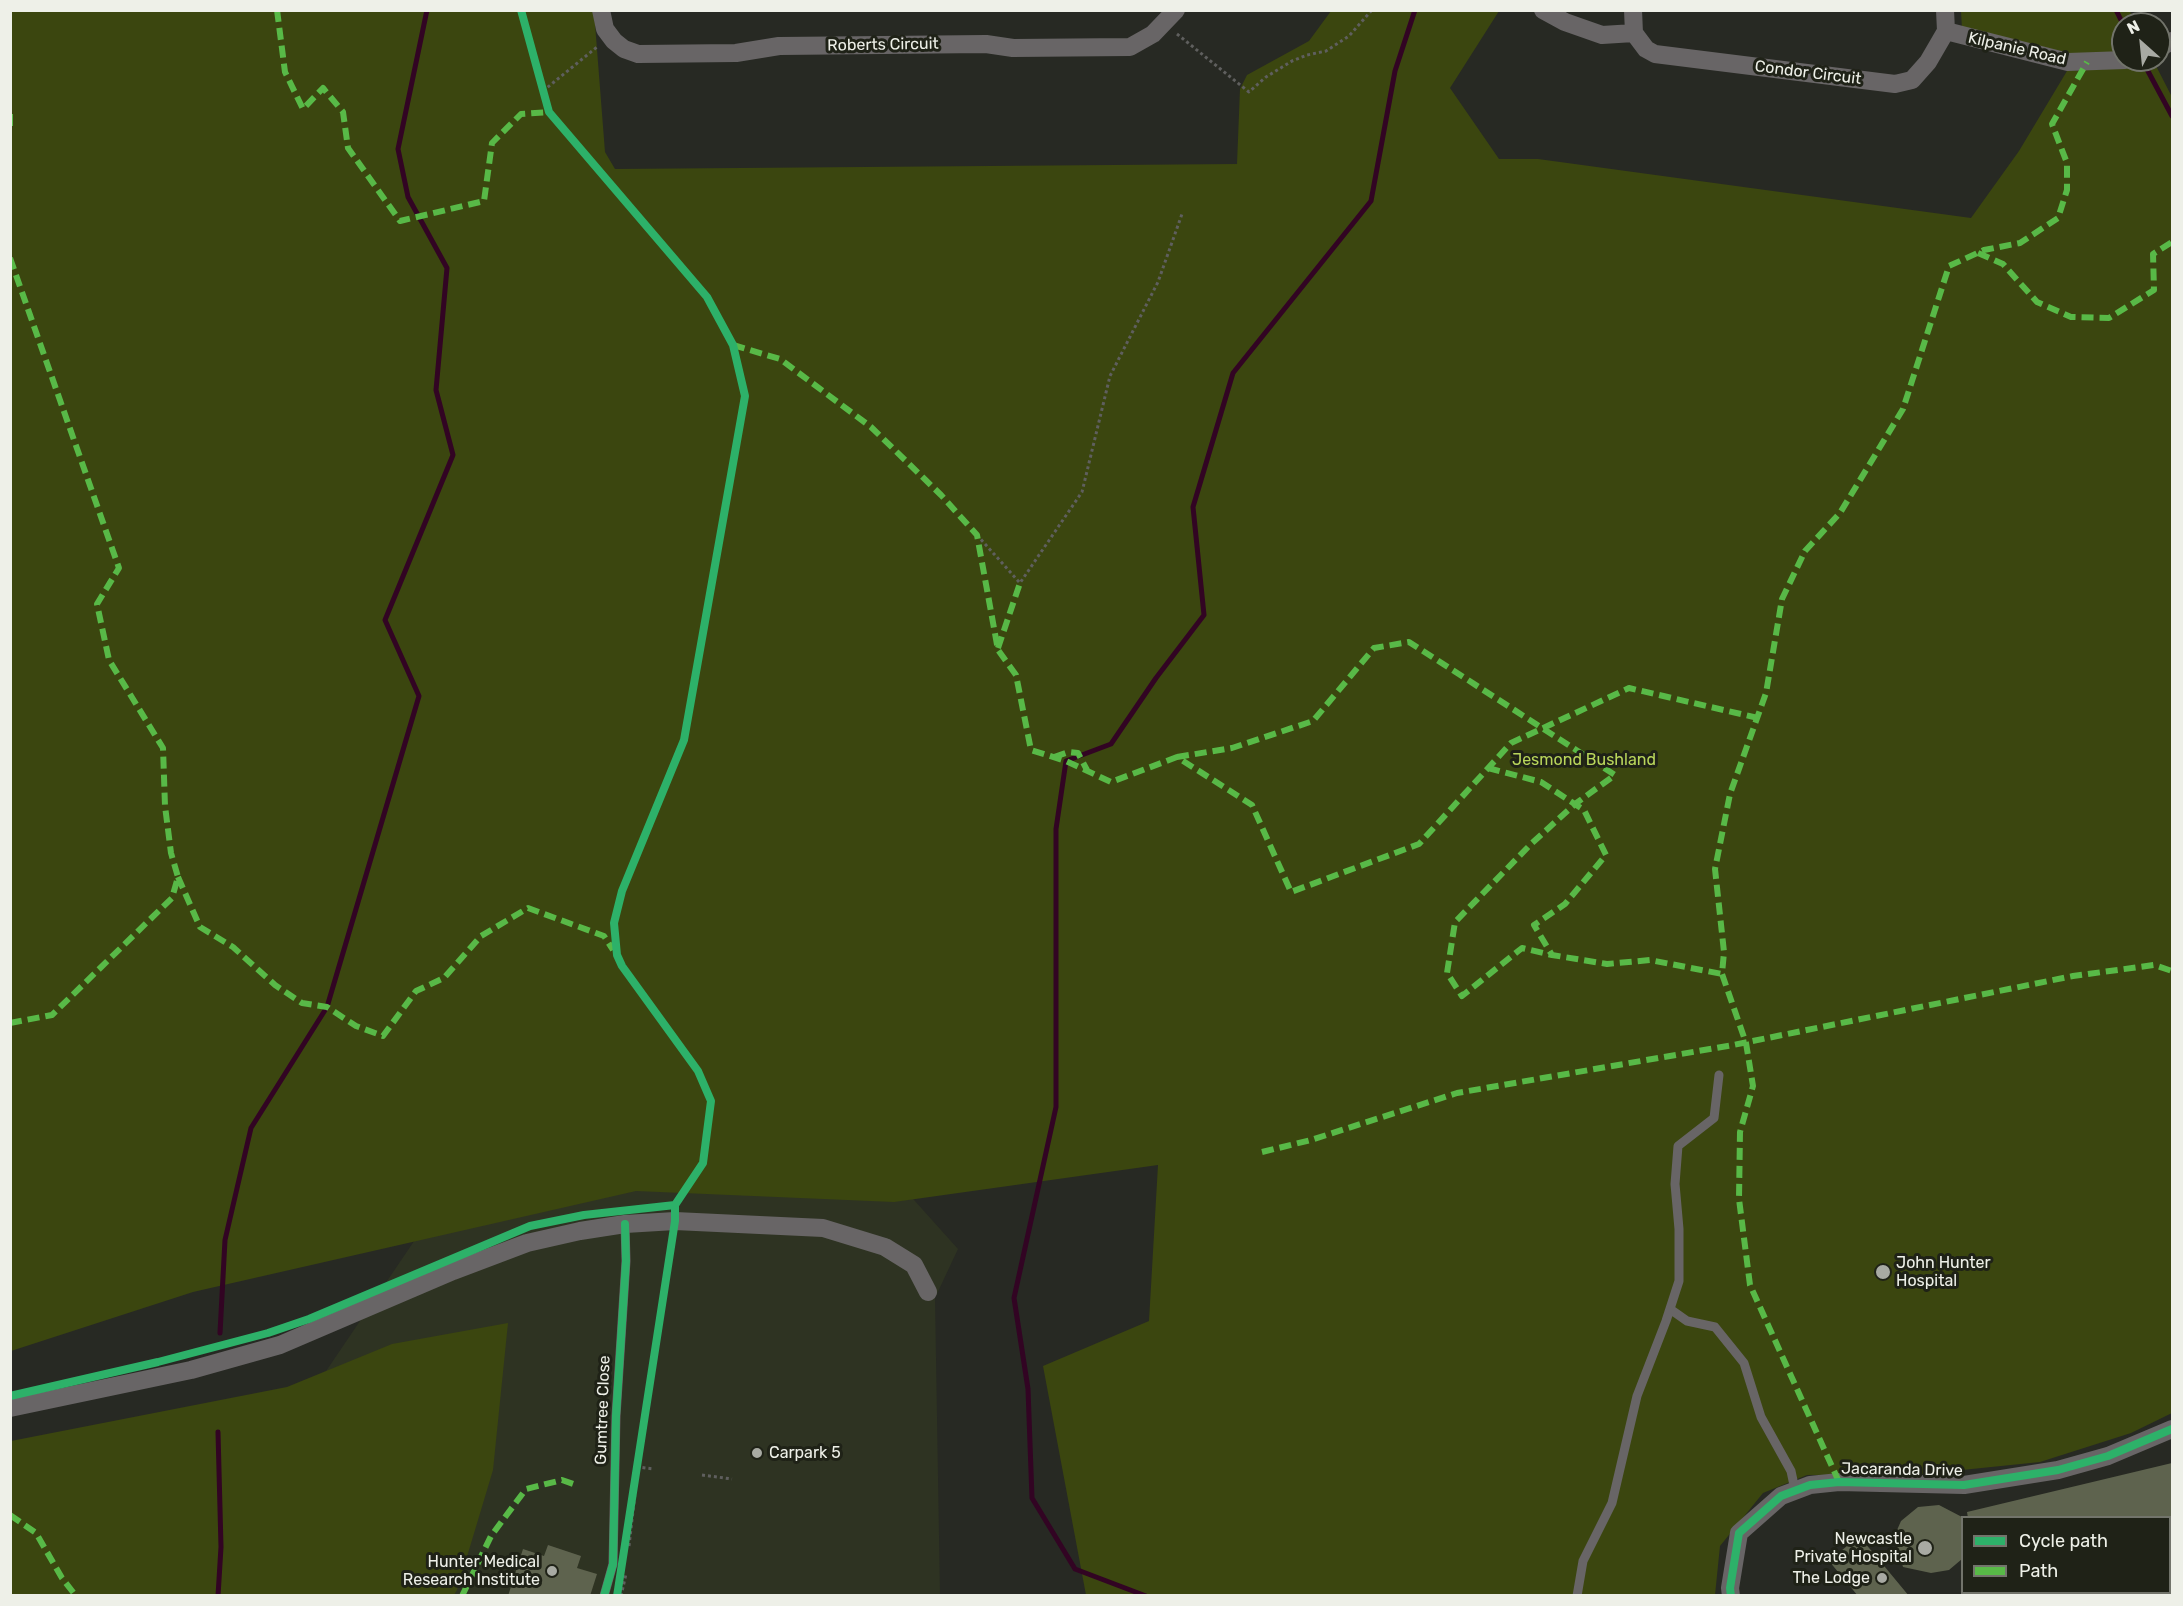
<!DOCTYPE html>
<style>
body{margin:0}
#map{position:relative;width:2183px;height:1606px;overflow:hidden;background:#272923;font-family:Rubik,sans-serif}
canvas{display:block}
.frame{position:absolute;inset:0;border:12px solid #eef0e8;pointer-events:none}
.legend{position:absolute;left:1961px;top:1516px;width:210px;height:78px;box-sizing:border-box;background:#1f2217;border:2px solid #72746b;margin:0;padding:8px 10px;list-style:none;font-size:18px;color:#eef0e8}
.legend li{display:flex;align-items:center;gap:12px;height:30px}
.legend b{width:30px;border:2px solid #72746b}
.north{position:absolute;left:2111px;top:12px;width:60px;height:60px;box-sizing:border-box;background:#1f2217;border:2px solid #72746b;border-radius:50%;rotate:333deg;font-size:16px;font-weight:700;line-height:24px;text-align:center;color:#eef0e8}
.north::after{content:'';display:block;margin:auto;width:21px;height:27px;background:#a8aaa3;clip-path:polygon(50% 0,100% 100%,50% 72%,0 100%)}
</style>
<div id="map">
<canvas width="2183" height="1606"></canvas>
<div class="frame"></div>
<ul class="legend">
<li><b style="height:8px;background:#2db169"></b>Cycle path</li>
<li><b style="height:8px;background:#58b947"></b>Path</li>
</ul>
<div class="north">N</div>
</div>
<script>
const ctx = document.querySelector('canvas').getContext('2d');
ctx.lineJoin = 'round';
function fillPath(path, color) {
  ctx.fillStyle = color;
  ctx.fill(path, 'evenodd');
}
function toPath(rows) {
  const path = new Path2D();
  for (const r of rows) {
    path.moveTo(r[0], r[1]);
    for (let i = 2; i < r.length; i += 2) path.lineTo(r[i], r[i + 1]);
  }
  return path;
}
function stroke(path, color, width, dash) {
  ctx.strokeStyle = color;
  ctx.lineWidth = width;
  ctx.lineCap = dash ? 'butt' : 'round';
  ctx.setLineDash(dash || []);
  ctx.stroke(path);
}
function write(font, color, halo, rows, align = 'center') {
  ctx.font = font + ' Rubik,sans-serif';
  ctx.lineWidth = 6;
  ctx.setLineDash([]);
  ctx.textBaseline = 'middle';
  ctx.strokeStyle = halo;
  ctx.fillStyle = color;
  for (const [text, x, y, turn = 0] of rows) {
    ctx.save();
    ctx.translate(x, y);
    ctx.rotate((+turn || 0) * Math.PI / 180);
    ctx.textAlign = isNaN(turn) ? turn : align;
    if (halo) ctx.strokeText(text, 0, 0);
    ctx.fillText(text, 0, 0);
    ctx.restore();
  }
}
const built = toPath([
 [645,900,958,1249,935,1298,940,1595,11,1596,320,1380]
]);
const green = toPath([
 [10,11,594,11,605,152,615,169,1237,164,1240,89,1247,75,1309,41,1331,11,1499,11,1450,88,1499,159,1538,159,1971,218,2019,151,2067,71,2123,68,2147,60,2153,60,2172,97,2172,1413,2131,1433,2040,1462,1923,1474,1807,1475,1763,1493,1720,1546,1715,1595,1086,1595,1043,1366,1149,1321,1158,1165,894,1202,636,1191,193,1292,11,1351],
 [1961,11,2129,11,2141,24,2123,24,2123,50,2105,56,2069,54,1962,29],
 [508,1323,493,1470,457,1590,454,1595,11,1595,11,1441,287,1387,392,1344]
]);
const stream = toPath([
 [2116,10,2123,24],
 [2142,60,2172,116],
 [220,1333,225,1240,251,1128,327,1007,419,696,385,620,453,455,436,390,447,268,408,197,398,149,427,10],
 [218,1596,221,1547,218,1432],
 [1146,1596,1075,1569,1032,1498,1028,1389,1014,1298,1056,1107,1056,829,1066,761,1111,744,1156,678,1204,615,1193,507,1233,373,1371,201,1395,71,1415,10]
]);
const building = toPath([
 [2172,1463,2172,1518,1968,1518,1967,1512],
 [1939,1505,1962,1517,1962,1559,1949,1570,1931,1573,1903,1567,1894,1537,1901,1521,1918,1507],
 [1859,1536,1880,1561,1909,1596,1858,1596,1829,1561],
 [548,1545,581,1556,577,1568,597,1574,590,1596,508,1596,523,1549,544,1556]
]);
const path = toPath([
 [1177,34,1249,92,1266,77,1292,61,1307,55,1326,51,1349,36,1372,10],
 [543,91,597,47],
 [977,535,1020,583,1082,492,1110,376,1158,282,1182,214],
 [702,1475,732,1479],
 [629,1546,638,1467,654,1469],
 [621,1596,626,1574]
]);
const lane = toPath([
 [1670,1309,1687,1321,1715,1327,1744,1363,1761,1417,1791,1471,1795,1490],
 [604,1596,613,1564,616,1416,626,1261,625,1224],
 [1577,1596,1583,1561,1612,1503,1637,1396,1666,1321,1679,1281,1679,1229,1675,1184,1678,1146,1714,1118,1719,1075]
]);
const street = toPath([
 [601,10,605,29,614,41,624,49,638,54,736,53,779,46,986,44,1013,48,1130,47,1153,34,1176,10],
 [1543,10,1565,22,1602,35,1634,33],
 [1633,10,1634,33,1646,49,1655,54,1895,84,1912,80,1928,62,1946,31,1945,10],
 [1946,31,2068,62,2125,60],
 [2159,48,2172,41],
 [10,1408,191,1370,280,1345,453,1271,527,1243,580,1231,625,1224,675,1221,823,1228,885,1247,914,1265,928,1292],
 [1731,1596,1730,1588,1739,1533,1781,1496,1810,1485,1839,1482,1964,1485,2058,1470,2108,1456,2172,1429]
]);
const quiet = toPath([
 [277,10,285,72,303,109,323,88,343,112,348,148,400,221,484,201,492,143,521,114,549,112],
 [10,114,10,127],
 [1978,253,2003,264,2037,302,2071,317,2109,318,2154,290,2153,254,2172,242],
 [10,258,119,568,97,604,109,660,163,748,165,806,171,853,178,877,172,898,52,1015,10,1023],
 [733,345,780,359,871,427,941,495,977,535,998,650,1016,675,1031,750,1066,761,1111,782,1177,757,1252,805,1291,892,1419,844,1511,743,1629,688,1758,718],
 [998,648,1020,583],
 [1054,757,1069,752,1078,753,1087,770],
 [1177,757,1232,748,1313,721,1374,648,1409,642,1615,775,1575,804,1531,844,1455,922,1447,973,1462,996,1522,948,1552,955,1607,964,1650,960,1722,974],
 [1488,768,1541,782,1584,810,1606,855,1565,904,1534,925,1552,955],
 [178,877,200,927,233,947,275,985,302,1003,327,1007,356,1026,383,1036,416,991,444,978,481,936,528,908,604,936,613,950],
 [1262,1152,1311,1140,1457,1093,1733,1045,2073,976,2154,965,2172,971],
 [1839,1482,1750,1285,1739,1199,1740,1132,1753,1086,1746,1043,1722,974,1724,952,1715,869,1730,794,1766,693,1782,599,1805,551,1840,513,1903,409,1949,266,1984,250,2020,243,2058,218,2067,190,2067,163,2052,124,2087,62],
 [10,1515,36,1533,62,1578,76,1596],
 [462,1596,491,1536,526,1489,562,1480,576,1485]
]);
const cycleway = toPath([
 [10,1396,158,1362,268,1333,309,1319,530,1226,584,1215,675,1205,703,1163,711,1101,698,1071,622,966,617,955,614,923,622,891,684,740,745,396,733,345,707,297,549,112,521,10],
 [604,1596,613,1564,616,1416,626,1261,625,1224],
 [617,1596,675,1221,675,1205],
 [1731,1596,1730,1588,1739,1533,1781,1496,1810,1485,1839,1482,1964,1485,2058,1470,2108,1456,2172,1429]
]);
const markers = [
 [1883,1272,8,"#a8aaa3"],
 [757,1453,6,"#a8aaa3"],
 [1925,1548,8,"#a8aaa3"],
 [552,1571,6,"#a8aaa3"],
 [1882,1578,6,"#a8aaa3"]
];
const streetNames = [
 ["Roberts Circuit",883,45,-1],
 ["Kilpanie Road",2017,49,13],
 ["Condor Circuit",1808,73,7],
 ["Gumtree Close",603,1410,-88],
 ["Jacaranda Drive",1902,1470,1]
];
const parkNames = [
 ["Jesmond Bushland",1584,760]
];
const poiNames = [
 ["John Hunter",1896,1263,"left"],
 ["Hospital",1896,1281,"left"],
 ["Carpark 5",769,1453,"left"],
 ["Newcastle",1912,1539],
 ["Private Hospital",1912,1557],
 ["Hunter Medical",540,1562],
 ["Research Institute",540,1580],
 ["The Lodge",1870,1578]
];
fillPath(built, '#2e3322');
fillPath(green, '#3b460f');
stroke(stream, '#320423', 5);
fillPath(building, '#5e634e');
stroke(path, '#5f5f5e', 3, [3, 3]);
stroke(lane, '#686566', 9);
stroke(street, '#686566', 18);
stroke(quiet, '#58b947', 6, [12, 6]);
stroke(cycleway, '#2db169', 8);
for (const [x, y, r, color] of markers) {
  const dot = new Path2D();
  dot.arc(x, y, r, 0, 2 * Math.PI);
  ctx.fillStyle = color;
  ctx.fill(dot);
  stroke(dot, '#1f2217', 2);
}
write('16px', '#eef0e8', '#1f2217', streetNames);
write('16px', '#b9d65b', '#1f2217', parkNames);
write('16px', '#eef0e8', '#1f2217', poiNames, 'right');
</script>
